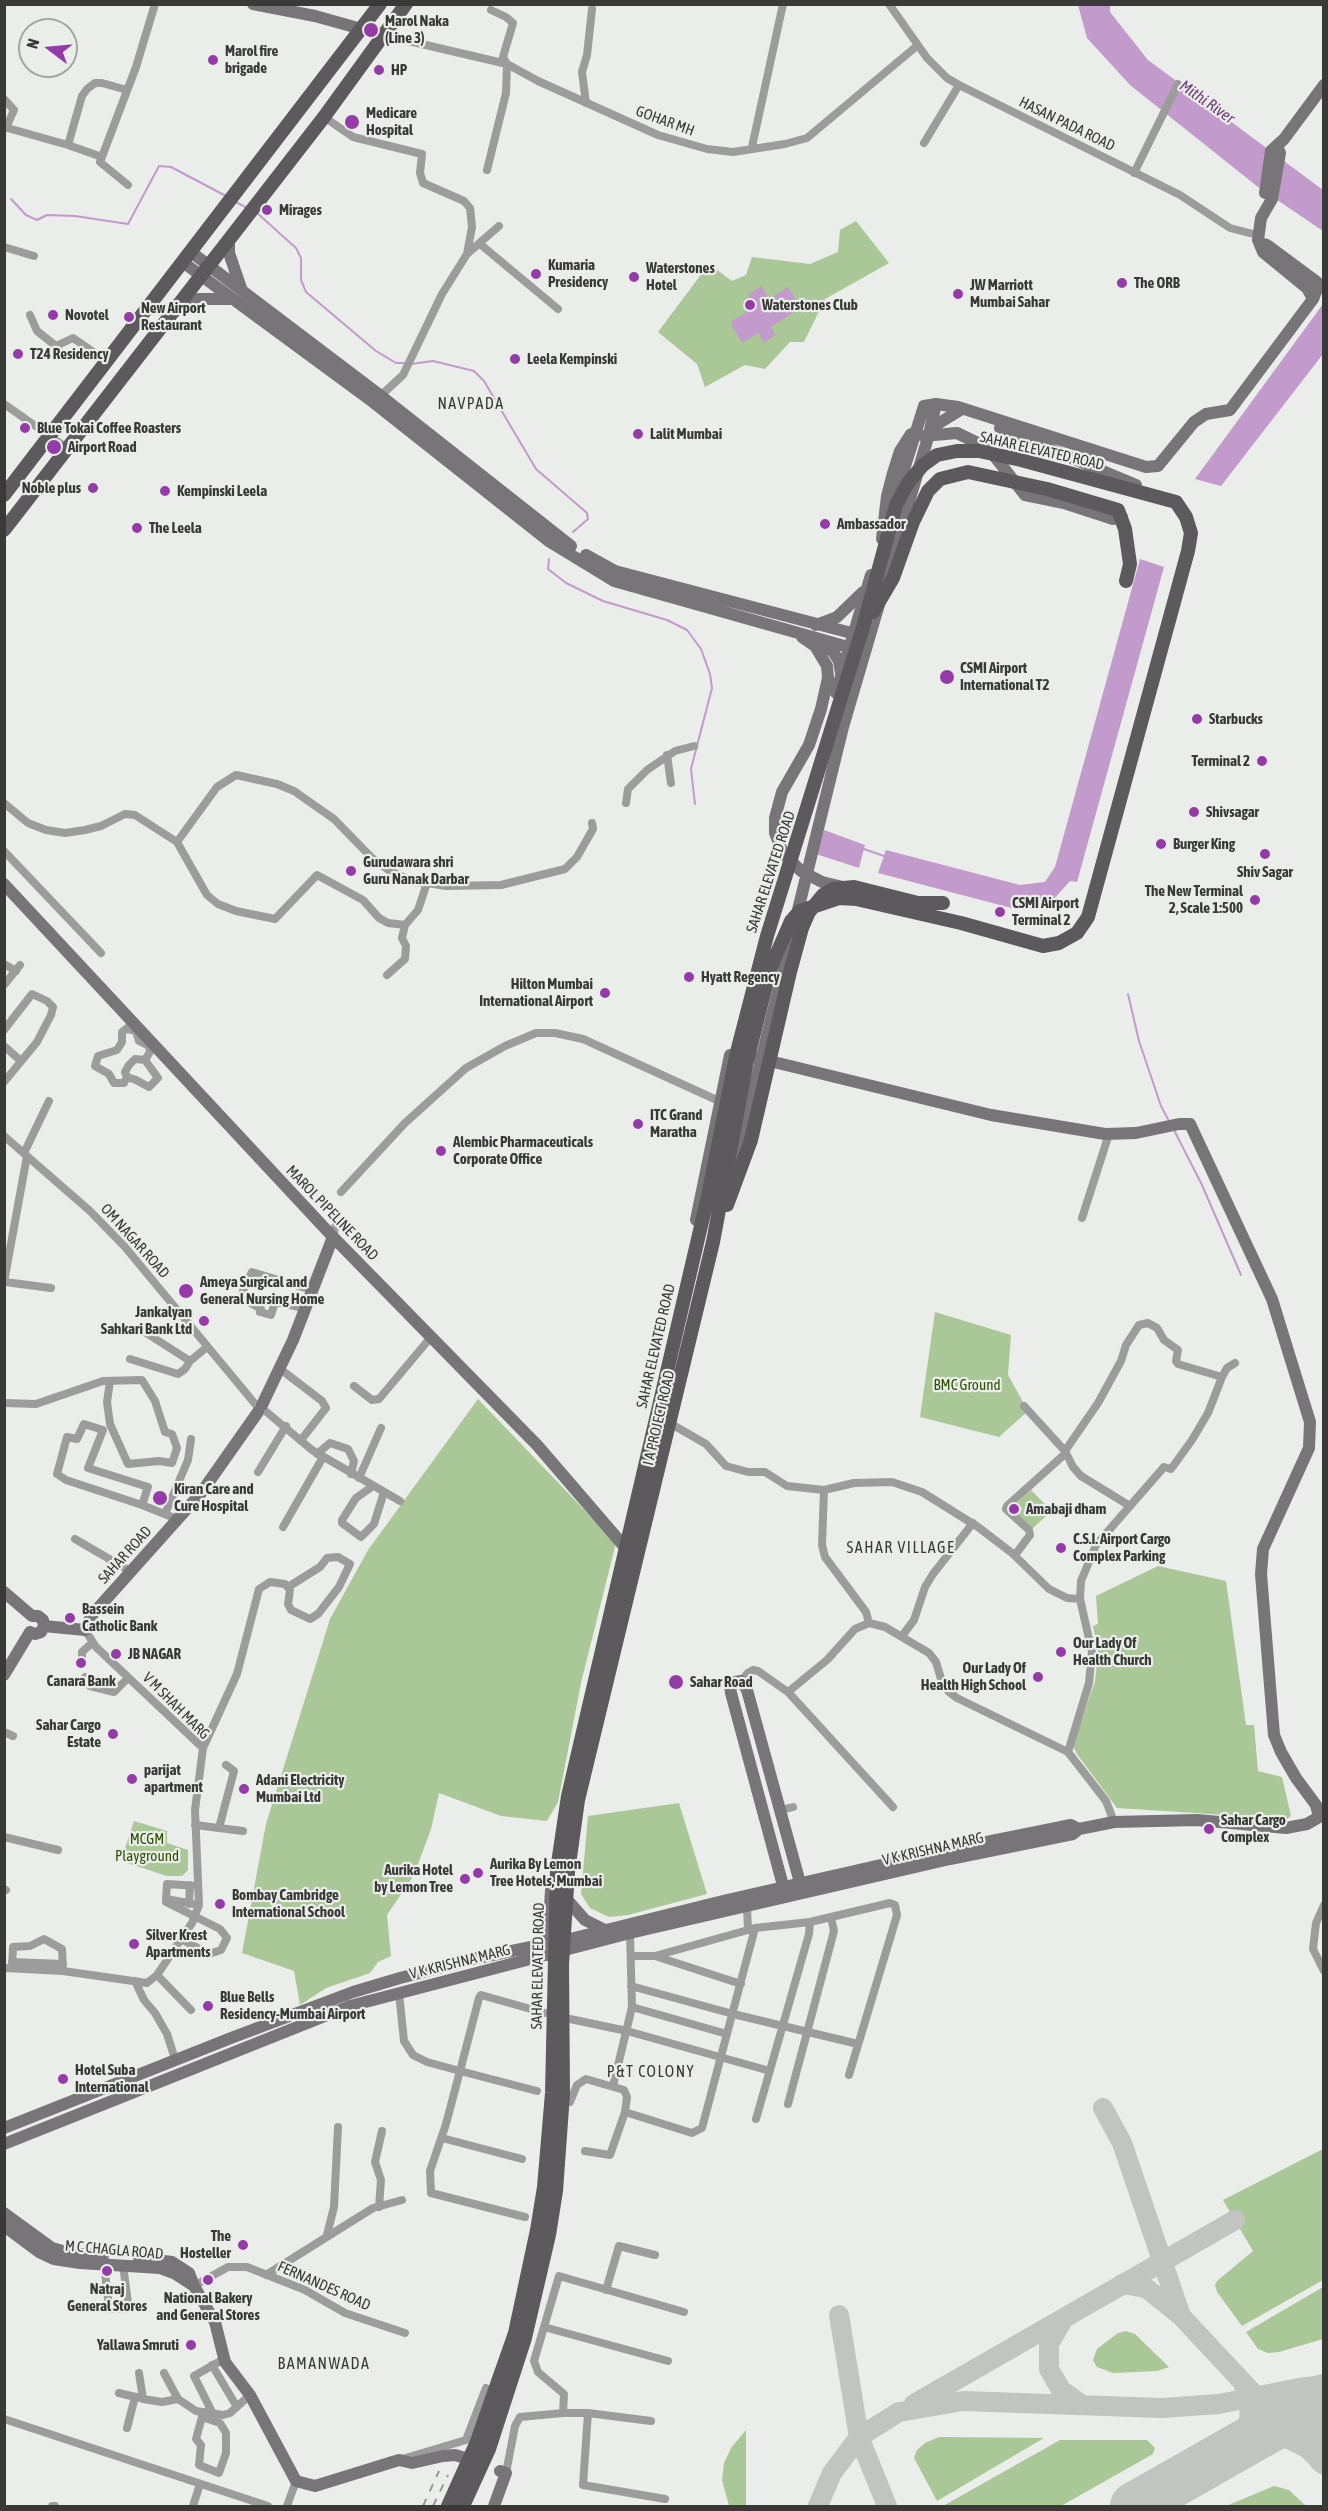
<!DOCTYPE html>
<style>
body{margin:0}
#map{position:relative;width:1328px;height:2511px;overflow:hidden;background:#eaede9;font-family:"Asap Condensed",sans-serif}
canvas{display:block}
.frame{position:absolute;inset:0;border:6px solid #393a38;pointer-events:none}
.north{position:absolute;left:18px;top:18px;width:60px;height:60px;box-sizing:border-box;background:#eaede9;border:2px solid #a3a5a2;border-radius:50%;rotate:286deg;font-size:16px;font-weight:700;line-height:24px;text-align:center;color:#393a38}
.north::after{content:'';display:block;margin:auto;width:21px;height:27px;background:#943ba7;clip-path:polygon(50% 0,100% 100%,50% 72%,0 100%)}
</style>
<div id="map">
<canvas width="1328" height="2511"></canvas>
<div class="frame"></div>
<div class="north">N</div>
</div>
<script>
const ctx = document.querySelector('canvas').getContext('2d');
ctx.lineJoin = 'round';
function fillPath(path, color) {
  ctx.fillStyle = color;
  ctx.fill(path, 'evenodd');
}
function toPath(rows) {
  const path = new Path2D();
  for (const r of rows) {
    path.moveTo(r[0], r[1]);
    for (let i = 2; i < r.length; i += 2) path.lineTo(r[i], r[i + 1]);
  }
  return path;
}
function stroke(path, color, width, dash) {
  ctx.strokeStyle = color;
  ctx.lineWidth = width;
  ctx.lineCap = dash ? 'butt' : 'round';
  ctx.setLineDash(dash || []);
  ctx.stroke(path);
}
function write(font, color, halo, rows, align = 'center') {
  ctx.font = font + ' "Asap Condensed",sans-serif';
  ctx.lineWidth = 4.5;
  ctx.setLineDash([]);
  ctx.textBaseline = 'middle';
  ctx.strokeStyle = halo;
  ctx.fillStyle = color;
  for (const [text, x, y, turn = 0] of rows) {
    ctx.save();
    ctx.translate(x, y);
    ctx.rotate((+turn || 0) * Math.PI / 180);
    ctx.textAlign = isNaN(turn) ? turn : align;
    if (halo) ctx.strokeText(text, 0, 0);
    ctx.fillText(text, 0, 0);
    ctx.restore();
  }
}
const green = toPath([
 [856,221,889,263,825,299,804,342,790,342,765,369,745,365,705,387,697,364,658,332,709,264,732,281,746,275,752,257,810,264,838,252,840,230],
 [935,1312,1011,1335,1008,1375,1028,1411,999,1437,920,1417],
 [478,1399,616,1543,581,1683,558,1802,547,1821,501,1816,439,1793,431,1829,414,1875,387,1915,391,1956,378,1962,370,1973,326,1988,300,2005,294,1971,242,1953,266,1824,330,1619,368,1550],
 [1031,1490,1046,1505,1042,1512,1046,1516,1031,1530,1013,1518,1022,1509,1017,1503],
 [1158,1566,1226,1581,1246,1725,1254,1725,1258,1771,1282,1777,1291,1816,1287,1819,1117,1808,1077,1754,1073,1746,1095,1681,1098,1652,1093,1626,1098,1624,1096,1596],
 [679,1803,707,1894,628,1915,609,1917,590,1908,581,1894,588,1816],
 [134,1821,167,1831,167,1843,188,1850,188,1870,182,1876,167,1876,121,1861],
 [1323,2149,1323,2280,1242,2326,1217,2292,1215,2285,1217,2281,1253,2251,1223,2200],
 [1323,2287,1323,2339,1279,2352,1268,2353,1258,2349,1246,2332],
 [1126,2331,1135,2334,1169,2367,1157,2371,1113,2373,1097,2367,1093,2360,1097,2349,1118,2333],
 [746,2430,746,2506,729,2506,722,2480,724,2463,731,2448],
 [939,2437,1044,2438,937,2501,914,2458,917,2450,925,2443],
 [1060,2440,1147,2440,1155,2448,1153,2454,1061,2506,943,2506],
 [1274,2486,1289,2490,1306,2506,1226,2506]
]);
const water = toPath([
 [1078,5,1110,5,1110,12,1148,60,1323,190,1323,231,1258,187,1130,85,1087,38],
 [762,286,769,299,788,287,801,307,771,327,775,335,764,343,758,333,742,343,730,322,755,307,748,295],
 [1323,304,1323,354,1221,486,1195,479],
 [1140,559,1164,567,1077,882,1070,881,1053,900,1033,908,1019,910,878,873,886,850,1020,885,1045,882,1055,867],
 [824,830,865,845,859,868,816,854]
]);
const stream = toPath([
 [11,199,26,215,37,220,47,215,75,216,128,224,159,166,171,167,226,196],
 [236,202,247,208],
 [257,213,296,248,301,258,301,280,306,292,376,351,396,363,405,363],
 [411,364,433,361,474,371,484,381,536,469,587,513,588,519,573,532],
 [549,559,548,569,566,583,603,601,667,620,687,630,701,649,710,674,712,688,691,769,695,804],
 [861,848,884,856],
 [1128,994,1139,1041,1161,1106,1170,1123],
 [1174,1130,1202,1185,1241,1275]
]);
const taxiway = toPath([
 [1103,2108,1122,2143,1181,2316,1281,2423],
 [1122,2284,1146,2288,1181,2316],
 [839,2315,859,2437,887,2506],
 [1064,2318,1049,2344,1049,2369,1061,2390,1082,2405],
 [914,2404,1235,2220],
 [1263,2404,1284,2411,1304,2409],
 [1250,2441,1269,2436,1289,2439,1307,2448,1324,2465],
 [1236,2449,1244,2435,1249,2420,1250,2404,1244,2386],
 [1320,2462,1314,2440,1316,2416,1324,2404],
 [818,2506,832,2473,859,2437,899,2412,963,2401,1162,2408,1219,2404,1299,2388,1324,2385]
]);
const runway = toPath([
 [1134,2506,1324,2398]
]);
const street = toPath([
 [889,4,927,58,947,78,959,85,1180,195,1230,228,1257,235],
 [383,35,507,64,538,81,658,135,707,149,733,152,785,144,807,138,918,45],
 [4,99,14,110,6,128],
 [586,103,582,72,587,55,592,9],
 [324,117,353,137,422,154,420,173,423,183,464,201,470,208,472,227,467,254],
 [4,127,68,145,82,96,87,89,95,83,102,83,127,90],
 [924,143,959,85],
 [68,145,102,157],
 [752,147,783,4],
 [487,170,506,93,507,64,503,57,513,23,506,17,491,10],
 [1134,173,1178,84],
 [128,185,100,162,136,67,155,4],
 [480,244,558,309],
 [4,247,34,256],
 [30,315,37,331,56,346,73,338,108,362],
 [378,398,403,375,442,294,467,254,499,226],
 [4,404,67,448],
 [667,755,671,783],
 [4,803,28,823,46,830,65,833,85,830,101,826,125,814,135,815,177,842],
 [626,803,628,789,647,770,675,751,694,746],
 [4,851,101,953],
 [427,883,418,910,405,925,388,923,379,918,363,900,317,875,275,919,236,911,218,904,207,895,177,842,217,787,236,775,277,784,294,791,334,819,372,858,390,871,414,882,427,883,446,886,501,885,565,869,577,857,593,829,592,823],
 [4,964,16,971],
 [387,975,405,959,406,946,402,938,405,925],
 [4,985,20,965],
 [128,1029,136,1031,139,1041,149,1046,150,1052,145,1060,135,1059,129,1065,125,1072,127,1077,124,1083,114,1083,109,1074,95,1066,98,1056,117,1050,122,1042,122,1032,134,1023],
 [4,1030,32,994,47,1001,53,1007,51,1015,37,1042,4,1082],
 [4,1046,21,1061],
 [127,1077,136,1080,149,1087,158,1078,145,1060],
 [4,1136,90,1211,125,1247,256,1405],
 [24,1153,49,1101],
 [341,1192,405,1123,466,1068,505,1046,536,1033,555,1033,583,1039,719,1101],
 [1082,1218,1109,1134],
 [333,1237,337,1219],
 [4,1282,27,1156],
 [5,1282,51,1288],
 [304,1308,275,1302,271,1315,260,1312,261,1309,242,1298,243,1291,252,1272,312,1290],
 [143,1331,190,1361,207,1347],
 [130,1359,178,1374,185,1369,190,1361],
 [279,1368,322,1401,326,1408,301,1440],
 [354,1386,372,1400,379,1399,431,1337],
 [4,1403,36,1404,103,1381,142,1380,155,1401,165,1432,172,1434,177,1448,172,1463,159,1461,128,1464,110,1424,107,1402,110,1381],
 [1024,1406,1065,1451,1073,1467,1081,1476,1130,1506,1096,1545,1081,1581,1080,1599,1092,1652,1089,1683,1068,1752],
 [263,1409,312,1450,400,1501],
 [673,1425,706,1444,726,1466,748,1472,765,1472,787,1486,824,1490,854,1483,892,1482,922,1492,978,1527,1012,1553,1049,1589,1067,1598,1080,1599],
 [1065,1451,1098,1403,1121,1361,1126,1345,1139,1325,1148,1323,1157,1328,1164,1340,1178,1350,1176,1361,1178,1364,1222,1377],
 [317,1454,330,1443,348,1449,354,1461,351,1474],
 [258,1472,286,1426],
 [359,1478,381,1428],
 [373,1486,356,1498,342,1520,342,1523,361,1537,374,1524,384,1492],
 [824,1490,822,1545,825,1557,866,1612,869,1623],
 [142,1505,66,1480,57,1474,67,1437,77,1439,84,1424,103,1430,88,1468,148,1487,142,1505,177,1519],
 [1130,1506,1164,1467,1171,1469,1192,1440,1208,1413,1222,1377,1227,1368,1235,1363],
 [165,1514,188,1460,191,1439],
 [283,1527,323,1457],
 [75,1539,130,1571],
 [1015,1555,1030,1535,1029,1530,1006,1509,1007,1506,1066,1453],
 [902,1636,914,1620,925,1587,933,1574,973,1523],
 [82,1656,82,1652,92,1643],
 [85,1677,90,1686,114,1692,128,1678],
 [741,1681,748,1673,753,1670,758,1671,788,1692,893,1807],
 [788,1692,827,1660,855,1629,869,1623,885,1627,929,1653,936,1662,942,1682,948,1691,957,1698,1068,1752,1106,1801,1114,1822],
 [4,1732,13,1736],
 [203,1748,237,1674,259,1589,270,1582,285,1584,290,1590,288,1604,291,1610,310,1619,318,1614,339,1587,350,1564,338,1557,327,1558,320,1567,288,1587],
 [782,1810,793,1807],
 [195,1825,243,1831],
 [219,1828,234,1771,226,1765],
 [4,1837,58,1850],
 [198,1886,167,1884,166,1899,199,1905],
 [4,1889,6,1890],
 [166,1902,220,1929,227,1938,221,1950,209,1954,181,1939],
 [189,1904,190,1885],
 [1324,1905,1316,1923,1313,1949,1324,1971],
 [747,1907,748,1930],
 [630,1933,632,2007,727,2034],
 [631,1956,655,1956,741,1984],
 [655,1956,755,1928,810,1922,890,1903,895,1905,897,1915,849,2075],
 [12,1962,63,1964],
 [4,1968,63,1971,147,1983,157,1975,192,1923,199,1905,195,1810,203,1748,96,1647,85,1630],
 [12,1968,13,1947,30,1946,44,1939,62,1949,63,1971],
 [157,1975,191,2010],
 [135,1981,144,2000,155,2013,167,2034,175,2059],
 [631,1986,733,2014,858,2044],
 [399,1993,404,2041,413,2055,427,2062,460,2071,446,2124,430,2171,431,2193,525,2217],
 [570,2019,627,2031,770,2071],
 [613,2086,632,2007],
 [537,2091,460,2071,479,1998,481,1995,545,2013],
 [570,2102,577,2085,586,2079,624,2090,627,2097,625,2112,610,2155,585,2151],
 [788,2104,834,1931,831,1917],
 [625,2112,692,2133,702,2128,755,1928],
 [756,2119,809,1934,810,1922],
 [442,2138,522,2159],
 [379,2207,381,2180,375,2162,382,2131],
 [327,2235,334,2207,338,2127],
 [104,2264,109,2307,111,2309,124,2309,128,2303,123,2265],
 [266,2275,373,2208,402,2200],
 [194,2286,228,2267,247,2267,305,2290,345,2313,405,2333],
 [606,2290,619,2246,655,2255],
 [544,2327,668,2361],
 [212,2365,237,2407],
 [139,2373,143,2399,162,2402,178,2399,164,2373],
 [119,2393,140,2398],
 [178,2399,196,2411,223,2415,230,2413,250,2395],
 [563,2413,564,2394,538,2372,534,2361,559,2276,684,2312],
 [588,2413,583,2485,665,2499],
 [213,2414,194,2376,224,2359],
 [202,2417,220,2423,226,2433,226,2453,219,2473,199,2465,201,2445,196,2439,202,2417,203,2413],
 [4,2419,268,2506],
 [127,2428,135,2397],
 [402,2459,466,2440,486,2388],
 [506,2473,515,2426,520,2417,563,2413,588,2413,651,2421],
 [52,2506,55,2506],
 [193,2506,200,2484],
 [287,2506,296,2481]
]);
const secondary = toPath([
 [253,4,315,16,383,35],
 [1277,146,1280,153,1272,199,1261,218,1258,240,1263,252,1307,288,1313,299],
 [1265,193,1271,151,1284,139,1324,85],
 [229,239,229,253,241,288],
 [191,252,381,396,571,546],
 [184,263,373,402,550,542,614,581,855,649],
 [180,303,198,299,231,299],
 [931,428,962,409],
 [1000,428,1136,485],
 [923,436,957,433,988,448,1025,495,1064,503,1113,519,1122,517],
 [895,498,924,406,936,404,958,407,1146,467,1158,466,1194,422,1206,414,1230,410,1313,299,1317,289,1317,282,1267,245,1260,243],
 [882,539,887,496,893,473,900,451,911,434],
 [586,555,615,571,859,635],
 [816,625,837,617,863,592],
 [802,637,815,646,827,666,828,678,821,709,809,745,782,792,775,818,775,833,783,853,801,871,822,882,843,887],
 [821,640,834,653,839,661,841,673],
 [836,693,871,575],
 [4,884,333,1237,537,1445,623,1545,633,1551],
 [732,1178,843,727,929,434,936,404],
 [696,1220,730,1055],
 [262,1405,293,1340,333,1237],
 [4,1592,32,1616,38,1616,43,1620,44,1626,41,1632,35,1634,30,1632],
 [44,1626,85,1630,91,1616,201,1493,258,1412],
 [4,1675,30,1632],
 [785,1893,731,1693,730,1686,735,1682,741,1681,747,1690,802,1890],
 [570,1903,585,1920,605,1930],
 [547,1955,551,1890],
 [4,2128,231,2038,353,1992,400,1978,473,1959,570,1939,723,1901,942,1851,1071,1825,1079,1829],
 [4,2144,350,2006,630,1933,950,1859,1073,1834,1079,1829,1114,1822,1197,1820,1286,1828,1307,1824,1319,1817,1316,1805,1296,1778,1281,1752,1274,1735,1261,1574,1263,1549,1309,1448,1310,1422,1272,1299,1190,1124,1179,1124,1136,1133,1105,1134,991,1115,741,1054],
 [4,2213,52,2248,70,2253,103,2256],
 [4,2226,39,2252,54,2259,80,2263,160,2268,174,2273,194,2286,215,2322,225,2362,250,2395,296,2481,315,2486,399,2460,412,2463,443,2456,455,2455,465,2458],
 [139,2258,172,2262,189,2273,194,2286],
 [494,2506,506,2473,500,2471]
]);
const primary = toPath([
 [4,495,380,4],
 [4,530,324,117,406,4],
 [873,612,893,578,913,522,928,491,940,479,968,472,1047,489,1118,510,1125,529,1130,564,1126,581],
 [727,1205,751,1140,790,972,802,928,809,912,823,895,833,889,854,887,918,903,943,903],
 [448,2506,476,2444,515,2333,537,2230,544,2187,552,2093,557,1870,568,1796,708,1196,737,1052,767,936,863,627,896,505,908,483,923,465,937,455,957,451,979,451,1021,460,1176,502,1186,517,1191,533,1188,551,1088,917,1077,933,1059,943,1043,946,961,923,856,899,839,898,800,911,791,921,770,969,747,1061,713,1242,578,1800,568,1872,562,1964,563,2094,556,2191,549,2235,525,2338,489,2449,463,2506]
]);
const rail = toPath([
 [423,2506,439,2471],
 [433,2506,448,2475]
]);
const markers = [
 [371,30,8,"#943ba7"],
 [213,60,6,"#943ba7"],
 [379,70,6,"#943ba7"],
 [352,122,8,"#943ba7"],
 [267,210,6,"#943ba7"],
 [536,274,6,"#943ba7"],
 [634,277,6,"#943ba7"],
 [1122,283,6,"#943ba7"],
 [958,294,6,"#943ba7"],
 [750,305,6,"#943ba7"],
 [53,315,6,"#943ba7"],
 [129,317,6,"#943ba7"],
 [18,354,6,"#943ba7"],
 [515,359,6,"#943ba7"],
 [25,428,6,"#943ba7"],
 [638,434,6,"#943ba7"],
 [54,447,8,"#943ba7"],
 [93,488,6,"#943ba7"],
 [165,491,6,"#943ba7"],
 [825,524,6,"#943ba7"],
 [137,528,6,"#943ba7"],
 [947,677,8,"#943ba7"],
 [1197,719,6,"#943ba7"],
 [1262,761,6,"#943ba7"],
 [1194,812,6,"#943ba7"],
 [1161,844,6,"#943ba7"],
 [1265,854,6,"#943ba7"],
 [351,871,6,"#943ba7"],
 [1255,900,6,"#943ba7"],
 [1000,912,6,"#943ba7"],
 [689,977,6,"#943ba7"],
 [605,993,6,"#943ba7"],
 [638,1124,6,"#943ba7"],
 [441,1151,6,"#943ba7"],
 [186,1291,8,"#943ba7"],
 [204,1321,6,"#943ba7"],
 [160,1498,8,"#943ba7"],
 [1014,1509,6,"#943ba7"],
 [1061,1548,6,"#943ba7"],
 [70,1618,6,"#943ba7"],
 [1061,1652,6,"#943ba7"],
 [116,1654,6,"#943ba7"],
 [81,1663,6,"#943ba7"],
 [1038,1677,6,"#943ba7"],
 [676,1682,8,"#943ba7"],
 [113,1734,6,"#943ba7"],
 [132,1779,6,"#943ba7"],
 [244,1789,6,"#943ba7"],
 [1209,1829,6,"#943ba7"],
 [478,1873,6,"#943ba7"],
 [465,1879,6,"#943ba7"],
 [220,1904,6,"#943ba7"],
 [134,1944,6,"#943ba7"],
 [208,2006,6,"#943ba7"],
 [63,2079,6,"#943ba7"],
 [243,2245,6,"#943ba7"],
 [107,2271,6,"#943ba7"],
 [208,2280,6,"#943ba7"],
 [191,2345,6,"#943ba7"]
];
const poiNames = [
 ["Marol Naka",385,21],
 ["(Line 3)",385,38],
 ["Marol fire",225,51],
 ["brigade",225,68],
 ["HP",391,70],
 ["Medicare",366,113],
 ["Hospital",366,130],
 ["Mirages",279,210],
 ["Kumaria",548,265],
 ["Presidency",548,282],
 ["Waterstones",646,268],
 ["Hotel",646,285],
 ["The ORB",1134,283],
 ["JW Marriott",970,285],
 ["Mumbai Sahar",970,302],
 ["Waterstones Club",762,305],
 ["New Airport",141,308],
 ["Restaurant",141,325],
 ["Novotel",65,315],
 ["T24 Residency",30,354],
 ["Leela Kempinski",527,359],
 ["Blue Tokai Coffee Roasters",37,428],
 ["Lalit Mumbai",650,434],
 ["Airport Road",68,447],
 ["Noble plus",81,488,"right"],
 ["Kempinski Leela",177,491],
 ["Ambassador",837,524],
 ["The Leela",149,528],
 ["CSMI Airport",960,668],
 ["International T2",960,685],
 ["Starbucks",1209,719],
 ["Terminal 2",1250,761,"right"],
 ["Shivsagar",1206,812],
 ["Burger King",1173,844],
 ["Gurudawara shri",363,862],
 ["Guru Nanak Darbar",363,879],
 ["Shiv Sagar",1265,872,"center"],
 ["The New Terminal",1243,891,"right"],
 ["2, Scale 1:500",1243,908,"right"],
 ["CSMI Airport",1012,903],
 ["Terminal 2",1012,920],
 ["Hyatt Regency",701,977],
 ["Hilton Mumbai",593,984,"right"],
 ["International Airport",593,1001,"right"],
 ["ITC Grand",650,1115],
 ["Maratha",650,1132],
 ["Alembic Pharmaceuticals",453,1142],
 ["Corporate Office",453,1159],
 ["Ameya Surgical and",200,1282],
 ["General Nursing Home",200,1299],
 ["Jankalyan",192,1312,"right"],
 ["Sahkari Bank Ltd",192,1329,"right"],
 ["Kiran Care and",174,1489],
 ["Cure Hospital",174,1506],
 ["Amabaji dham",1026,1509],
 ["C.S.I. Airport Cargo",1073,1539],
 ["Complex Parking",1073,1556],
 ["Bassein",82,1609],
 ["Catholic Bank",82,1626],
 ["Our Lady Of",1073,1643],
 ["Health Church",1073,1660],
 ["JB NAGAR",128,1654],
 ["Our Lady Of",1026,1668,"right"],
 ["Health High School",1026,1685,"right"],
 ["Canara Bank",81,1681,"center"],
 ["Sahar Road",690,1682],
 ["Sahar Cargo",101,1725,"right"],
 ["Estate",101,1742,"right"],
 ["parijat",144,1770],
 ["apartment",144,1787],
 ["Adani Electricity",256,1780],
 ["Mumbai Ltd",256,1797],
 ["Sahar Cargo",1221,1820],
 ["Complex",1221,1837],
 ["Aurika By Lemon",490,1864],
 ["Tree Hotels, Mumbai",490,1881],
 ["Aurika Hotel",453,1870,"right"],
 ["by Lemon Tree",453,1887,"right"],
 ["Bombay Cambridge",232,1895],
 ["International School",232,1912],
 ["Silver Krest",146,1935],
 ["Apartments",146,1952],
 ["Blue Bells",220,1997],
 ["Residency-Mumbai Airport",220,2014],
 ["Hotel Suba",75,2070],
 ["International",75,2087],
 ["The",231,2236,"right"],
 ["Hosteller",231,2253,"right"],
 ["Natraj",107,2289,"center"],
 ["General Stores",107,2306,"center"],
 ["National Bakery",208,2298,"center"],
 ["and General Stores",208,2315,"center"],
 ["Yallawa Smruti",179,2345,"right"]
];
const streetNames = [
 ["GOHAR MH",665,121,20],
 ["HASAN PADA ROAD",1067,124,26],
 ["SAHAR ELEVATED ROAD",1042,451,13],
 ["SAHAR ELEVATED ROAD",771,872,-72],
 ["MAROL PIPELINE ROAD",332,1213,46],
 ["OM NAGAR ROAD",135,1241,48],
 ["SAHAR ELEVATED ROAD",656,1346,-77],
 ["I A PROJECT ROAD",659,1418,-77],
 ["SAHAR ROAD",125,1555,-48],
 ["V M SHAH MARG",176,1706,45],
 ["V K KRISHNA MARG",933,1849,-13],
 ["V K KRISHNA MARG",460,1962,-14],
 ["SAHAR ELEVATED ROAD",538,1966,-89],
 ["M C CHAGLA ROAD",114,2250,5],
 ["FERNANDES ROAD",324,2286,24]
];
const parkNames = [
 ["BMC Ground",967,1385],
 ["MCGM",147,1839],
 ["Playground",147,1856]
];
const waterNames = [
 ["Mithi River",1207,102,35]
];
const neighbourhoodNames = [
 ["NAVPADA",471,404],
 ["SAHAR VILLAGE",901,1548],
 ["P&T COLONY",651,2072],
 ["BAMANWADA",324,2364]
];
fillPath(green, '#aac797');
fillPath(water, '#c29acb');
stroke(stream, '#c29acb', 2);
stroke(taxiway, '#c1c4c0', 20);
stroke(runway, '#c1c4c0', 48);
stroke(street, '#9d9c9d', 8);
stroke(secondary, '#777577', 12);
stroke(primary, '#5c5a5d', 14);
stroke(rail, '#989a97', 2, [8, 8]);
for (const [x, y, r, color] of markers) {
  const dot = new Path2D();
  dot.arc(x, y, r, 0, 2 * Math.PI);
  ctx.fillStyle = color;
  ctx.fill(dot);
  stroke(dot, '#eaede9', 2);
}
write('bold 15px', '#393a38', '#eaede9', poiNames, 'left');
write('15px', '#393a38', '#eaede9', streetNames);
write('15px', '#2d5301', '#eaede9', parkNames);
write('italic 16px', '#6f3d7a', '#eaede9', waterNames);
ctx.letterSpacing = '1.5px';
write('16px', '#393a38', '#eaede9', neighbourhoodNames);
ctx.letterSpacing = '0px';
</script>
